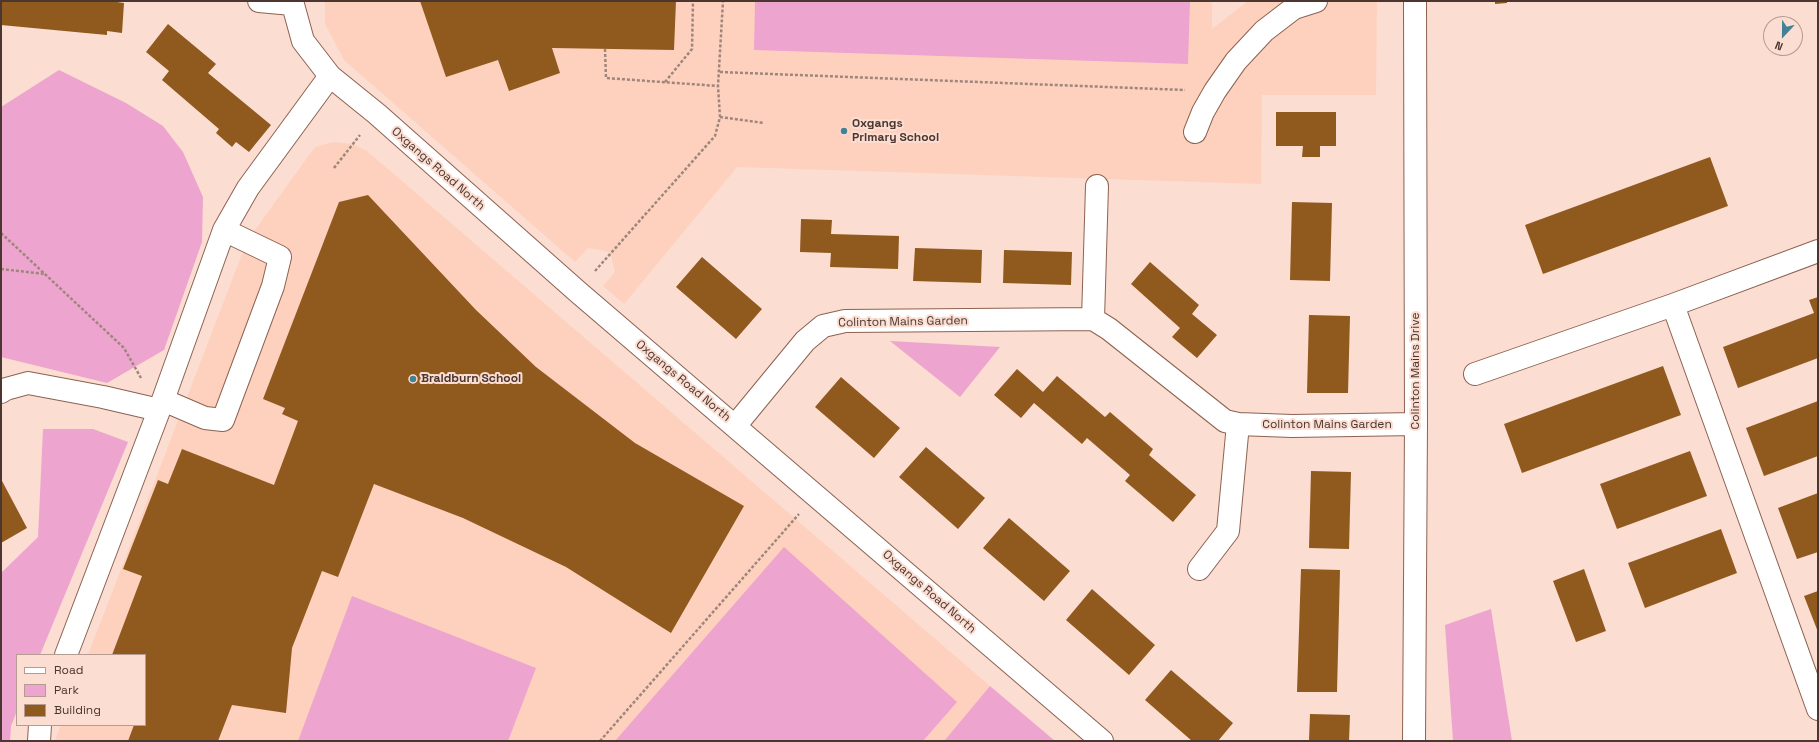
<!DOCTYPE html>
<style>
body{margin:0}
#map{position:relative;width:1819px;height:742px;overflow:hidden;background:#fbddd1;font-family:"Space Grotesk",sans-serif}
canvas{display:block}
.frame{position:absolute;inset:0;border:2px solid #4b372f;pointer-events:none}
.legend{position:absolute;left:16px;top:654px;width:130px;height:72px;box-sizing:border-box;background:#fbddd1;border:1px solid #b59b90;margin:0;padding:5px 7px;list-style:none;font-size:12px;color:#4b372f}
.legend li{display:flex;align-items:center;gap:8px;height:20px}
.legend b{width:20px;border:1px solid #b59b90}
.north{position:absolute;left:1763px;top:16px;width:40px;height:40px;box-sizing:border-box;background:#fbddd1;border:1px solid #b59b90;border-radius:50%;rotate:202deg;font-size:11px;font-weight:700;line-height:16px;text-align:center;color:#4b372f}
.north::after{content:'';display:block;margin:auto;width:14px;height:18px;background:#438196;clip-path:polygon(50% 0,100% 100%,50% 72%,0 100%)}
</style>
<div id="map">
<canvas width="1819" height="742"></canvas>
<div class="frame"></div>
<ul class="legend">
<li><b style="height:5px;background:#fff"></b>Road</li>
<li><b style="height:11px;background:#eda5cf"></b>Park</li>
<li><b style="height:11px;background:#90591e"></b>Building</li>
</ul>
<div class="north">N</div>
</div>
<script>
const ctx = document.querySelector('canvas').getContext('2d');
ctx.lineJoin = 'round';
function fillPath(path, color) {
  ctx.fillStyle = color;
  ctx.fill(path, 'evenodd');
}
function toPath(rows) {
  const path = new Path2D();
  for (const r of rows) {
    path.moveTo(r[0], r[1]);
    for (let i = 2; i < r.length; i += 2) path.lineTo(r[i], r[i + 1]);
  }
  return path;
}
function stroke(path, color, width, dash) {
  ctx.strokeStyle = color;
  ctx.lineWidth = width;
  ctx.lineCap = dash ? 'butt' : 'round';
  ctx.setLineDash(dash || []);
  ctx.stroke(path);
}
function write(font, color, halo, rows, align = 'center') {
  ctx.font = font + ' "Space Grotesk",sans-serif';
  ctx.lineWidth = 4;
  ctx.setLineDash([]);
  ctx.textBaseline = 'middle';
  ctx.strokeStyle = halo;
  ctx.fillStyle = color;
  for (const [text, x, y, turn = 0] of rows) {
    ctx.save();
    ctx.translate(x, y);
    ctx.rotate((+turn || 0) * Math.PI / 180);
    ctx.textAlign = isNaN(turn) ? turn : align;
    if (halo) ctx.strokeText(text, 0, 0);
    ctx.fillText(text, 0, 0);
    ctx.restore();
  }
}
const built = toPath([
 [325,1,1212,1,1212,29,1248,1,1377,1,1376,95,1262,95,1261,184,737,167,624,304,603,286,615,272,610,252,588,248,575,262,344,60,325,24],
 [333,142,352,144,367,151,990,686,944,741,55,741,61,725,145,725,145,655,88,655,247,241,315,147]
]);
const green = toPath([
 [755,1,1190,1,1188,64,754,50],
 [59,70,126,103,163,126,183,152,203,197,202,242,164,350,107,383,1,357,1,107],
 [890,341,1000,347,960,397],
 [43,429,93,429,128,442,40,655,17,655,17,711,11,726,10,741,1,741,1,573,38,537],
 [784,547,957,702,923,741,615,741],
 [352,596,536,668,508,741,298,741],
 [1491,609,1512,741,1453,741,1445,625],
 [990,686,1055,741,944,741]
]);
const building = toPath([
 [1,1,110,1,124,3,122,33,107,31,107,35,1,25],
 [420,1,676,1,674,50,552,48,560,73,509,91,498,60,446,77],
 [1495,1,1507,1,1507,3,1495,4],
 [168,24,216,64,208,73,271,125,249,152,236,142,232,147,216,133,219,129,162,80,169,71,146,52],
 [1276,112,1336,112,1336,146,1320,146,1320,157,1302,157,1303,146,1276,146],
 [1710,157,1728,206,1543,274,1525,225],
 [368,195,476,310,536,367,635,443,744,506,671,633,566,567,463,518,374,484,338,577,322,571,292,648,286,713,232,705,218,741,128,741,134,725,145,725,145,655,112,655,142,576,123,569,158,480,168,484,182,449,274,485,298,421,282,414,285,408,263,399,339,202],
 [1292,202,1332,203,1330,281,1290,280],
 [801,219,832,220,831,234,899,236,898,269,830,267,831,253,800,252],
 [915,248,982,250,981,283,913,281],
 [1004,250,1072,252,1071,285,1003,283],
 [702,257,762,309,736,339,676,287],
 [1150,262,1199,305,1192,314,1217,335,1197,358,1172,337,1180,328,1131,284],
 [1818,297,1818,358,1738,388,1723,347,1814,313,1809,300],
 [1309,315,1350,316,1348,393,1307,393],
 [1663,366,1681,415,1522,473,1504,424],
 [1017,369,1043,392,1057,376,1105,417,1110,412,1153,449,1149,455,1196,495,1173,522,1125,481,1130,475,1087,438,1082,444,1034,403,1021,418,994,395],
 [841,377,900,428,874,458,815,407],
 [1818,401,1818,456,1764,476,1746,428],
 [926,447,985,498,958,529,899,477],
 [1690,451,1707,496,1617,529,1600,484],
 [1311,471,1351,472,1349,549,1309,548],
 [1,479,27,528,1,543],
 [1818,493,1818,552,1797,559,1778,508],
 [1009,518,1070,571,1044,601,983,548],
 [1721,529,1737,573,1645,608,1628,563],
 [1301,569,1340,570,1337,692,1297,692],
 [1584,569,1606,631,1576,642,1553,581],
 [1092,589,1155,645,1129,675,1066,620],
 [1818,591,1818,632,1804,596],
 [1171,670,1233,723,1218,741,1192,741,1145,700],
 [1310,714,1350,715,1349,741,1309,741]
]);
const path = toPath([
 [605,49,606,78,718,86],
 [720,72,1185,90],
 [665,82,692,49,693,1],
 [720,117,764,123],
 [334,168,360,135],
 [1,233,124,348,141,378],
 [1,269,45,274],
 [595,271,715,136,720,117,718,86,723,1],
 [600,741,799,514]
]);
const minor = toPath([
 [259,1,292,4],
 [292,1,303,41,330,76,377,114,578,292,1102,741],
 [1195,132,1203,112,1215,91,1236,61,1264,31,1294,8,1316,1],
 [1673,305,1818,709],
 [1093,319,1097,186],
 [1475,374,1673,305,1818,251],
 [1,392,6,389,28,383,103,397,159,410],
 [163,400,205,418,223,420,273,286,280,257,224,230],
 [735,426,805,341,823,326,845,321,1093,319,1109,329,1225,421,1238,424,1292,426,1416,424],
 [1199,569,1228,531,1238,424],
 [66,655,163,400,224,230,248,188,330,76],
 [39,741,40,725],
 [1414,741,1416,424,1415,1]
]);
const markers = [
 [844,131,4,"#438196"],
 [413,379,4,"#438196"]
];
const poiNames = [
 ["Oxgangs",852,124],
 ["Primary School",852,138],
 ["Braidburn School",421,379]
];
const streetNames = [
 ["Oxgangs Road North",438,169,41],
 ["Colinton Mains Garden",903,322,-1],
 ["Colinton Mains Drive",1416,371,-90],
 ["Oxgangs Road North",683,381,40],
 ["Colinton Mains Garden",1327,425],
 ["Oxgangs Road North",929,592,41]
];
fillPath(built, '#fed1be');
fillPath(green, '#eda5cf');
fillPath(building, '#90591e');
stroke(minor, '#8d6251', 24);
stroke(path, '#9f867c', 2.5, [3, 2]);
stroke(minor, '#fff', 22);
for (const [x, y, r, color] of markers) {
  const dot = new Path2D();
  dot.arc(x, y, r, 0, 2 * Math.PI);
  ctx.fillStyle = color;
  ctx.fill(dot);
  stroke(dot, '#fbddd1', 1.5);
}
write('bold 12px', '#4b372f', '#fbddd1', poiNames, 'left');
write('12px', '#4b372f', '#fbddd1', streetNames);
</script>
